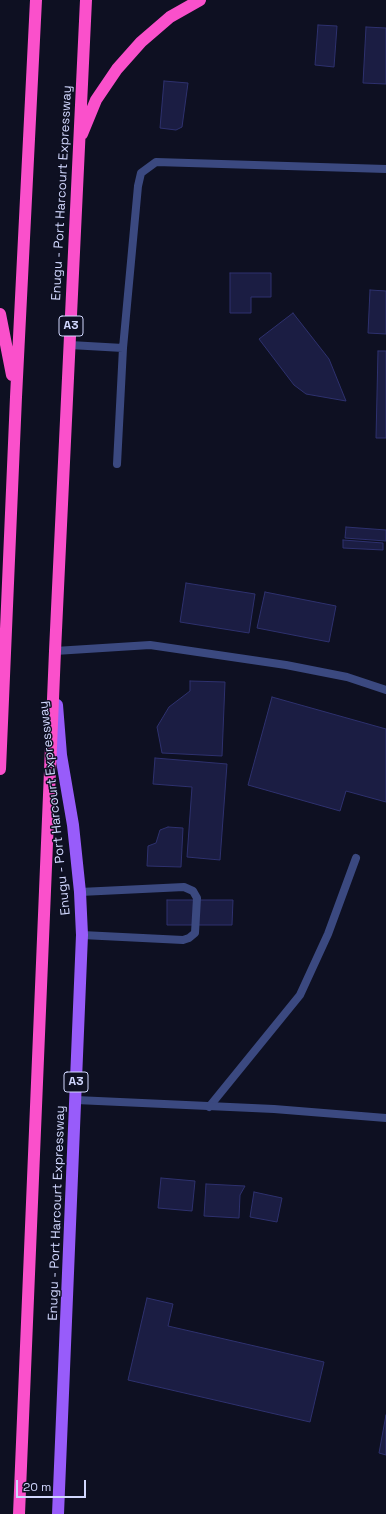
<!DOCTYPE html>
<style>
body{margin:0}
#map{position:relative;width:386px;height:1514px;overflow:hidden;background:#0e1022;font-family:"Space Grotesk",sans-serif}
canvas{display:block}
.scale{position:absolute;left:16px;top:1480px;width:70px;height:18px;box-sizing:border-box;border:2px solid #d1d7fe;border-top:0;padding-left:5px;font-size:12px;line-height:14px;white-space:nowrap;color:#d1d7fe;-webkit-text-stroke:3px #0e1022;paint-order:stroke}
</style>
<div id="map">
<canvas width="386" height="1514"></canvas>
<div class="scale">20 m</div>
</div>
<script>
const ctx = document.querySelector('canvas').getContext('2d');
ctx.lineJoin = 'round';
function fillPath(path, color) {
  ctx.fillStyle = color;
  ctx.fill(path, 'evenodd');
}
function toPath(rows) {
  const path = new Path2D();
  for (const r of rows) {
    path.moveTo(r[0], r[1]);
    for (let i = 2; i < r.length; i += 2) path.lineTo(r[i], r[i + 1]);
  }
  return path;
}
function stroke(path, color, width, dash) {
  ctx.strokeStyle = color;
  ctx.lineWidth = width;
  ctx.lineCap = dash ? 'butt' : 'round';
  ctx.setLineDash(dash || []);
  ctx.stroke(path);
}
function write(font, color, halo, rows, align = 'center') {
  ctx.font = font + ' "Space Grotesk",sans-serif';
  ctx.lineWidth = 3;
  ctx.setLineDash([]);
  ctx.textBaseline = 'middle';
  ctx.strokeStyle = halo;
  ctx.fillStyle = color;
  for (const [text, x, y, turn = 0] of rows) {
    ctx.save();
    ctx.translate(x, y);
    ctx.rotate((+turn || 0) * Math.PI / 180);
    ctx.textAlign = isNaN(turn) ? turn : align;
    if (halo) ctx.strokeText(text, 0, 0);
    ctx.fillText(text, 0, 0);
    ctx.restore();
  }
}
const building = toPath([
 [318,25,337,26,334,67,315,65,318,25],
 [366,27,386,28,386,84,363,83,366,27],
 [164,81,188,83,182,127,176,130,160,128,164,81],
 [230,273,271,273,271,297,251,297,251,313,230,313,230,273],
 [370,290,386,291,386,334,368,333,370,290],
 [293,313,329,359,346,401,306,394,294,385,259,339,293,313],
 [378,351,386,351,386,438,376,438,378,351],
 [346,527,386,530,386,541,345,538,346,527],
 [343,540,383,543,383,550,343,548,343,540],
 [186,583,255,594,249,633,180,622,186,583],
 [265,592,336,606,329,642,257,628,265,592],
 [190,681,225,682,222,756,162,753,157,727,169,707,190,691,190,681],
 [272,697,386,729,386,802,346,791,340,811,248,785,272,697],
 [155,758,227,764,220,860,187,857,192,787,153,784,155,758],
 [168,827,183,828,181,867,147,866,148,846,156,843,160,830,168,827],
 [167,900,233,900,232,925,167,925,167,900],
 [161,1178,195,1181,192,1211,158,1208,161,1178],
 [206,1184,245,1186,240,1195,239,1218,204,1216,206,1184],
 [254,1192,282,1198,277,1222,250,1217,254,1192],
 [147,1298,173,1304,168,1326,324,1362,310,1422,128,1380,147,1298],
 [386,1415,386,1455,379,1453,386,1415]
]);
const lane = toPath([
 [70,345,123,348,138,186,141,173,156,162,386,169],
 [117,464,123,348],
 [55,651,150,645,286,665,347,677,386,690],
 [80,892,184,887,193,891,197,898,195,933,189,938,183,940,82,935],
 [209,1107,300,995,328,934,356,858]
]);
const street = toPath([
 [76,1100,274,1109,386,1118]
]);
const primary = toPath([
 [57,705,61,755,73,825,80,892,82,935,58,1514]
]);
const highway = toPath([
 [82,134,96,100,117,69,141,42,170,17,200,0],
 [0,314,12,375],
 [0,769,16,397,36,0],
 [19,1514,55,651,86,0]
]);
const shields = [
 [71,326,24],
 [76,1082,24]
];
const shieldNames = [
 ["A3",71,326],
 ["A3",76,1082]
];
const streetNames = [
 ["Enugu - Port Harcourt Expressway",62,193,-87],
 ["Enugu - Port Harcourt Expressway",55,808,-96],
 ["Enugu - Port Harcourt Expressway",57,1213,-88]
];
fillPath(building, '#1b1d43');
stroke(building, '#2e316e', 1);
stroke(lane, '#3b4980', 8);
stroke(street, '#3b4980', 8);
stroke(primary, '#985cfa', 12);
stroke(highway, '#fa50cb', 12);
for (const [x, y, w] of shields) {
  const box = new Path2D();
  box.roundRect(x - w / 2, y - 10, w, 20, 3);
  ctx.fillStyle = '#0e1022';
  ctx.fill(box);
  stroke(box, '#d1d7fe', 1);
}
write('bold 12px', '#d1d7fe', null, shieldNames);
write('13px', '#d1d7fe', '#0e1022', streetNames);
</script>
